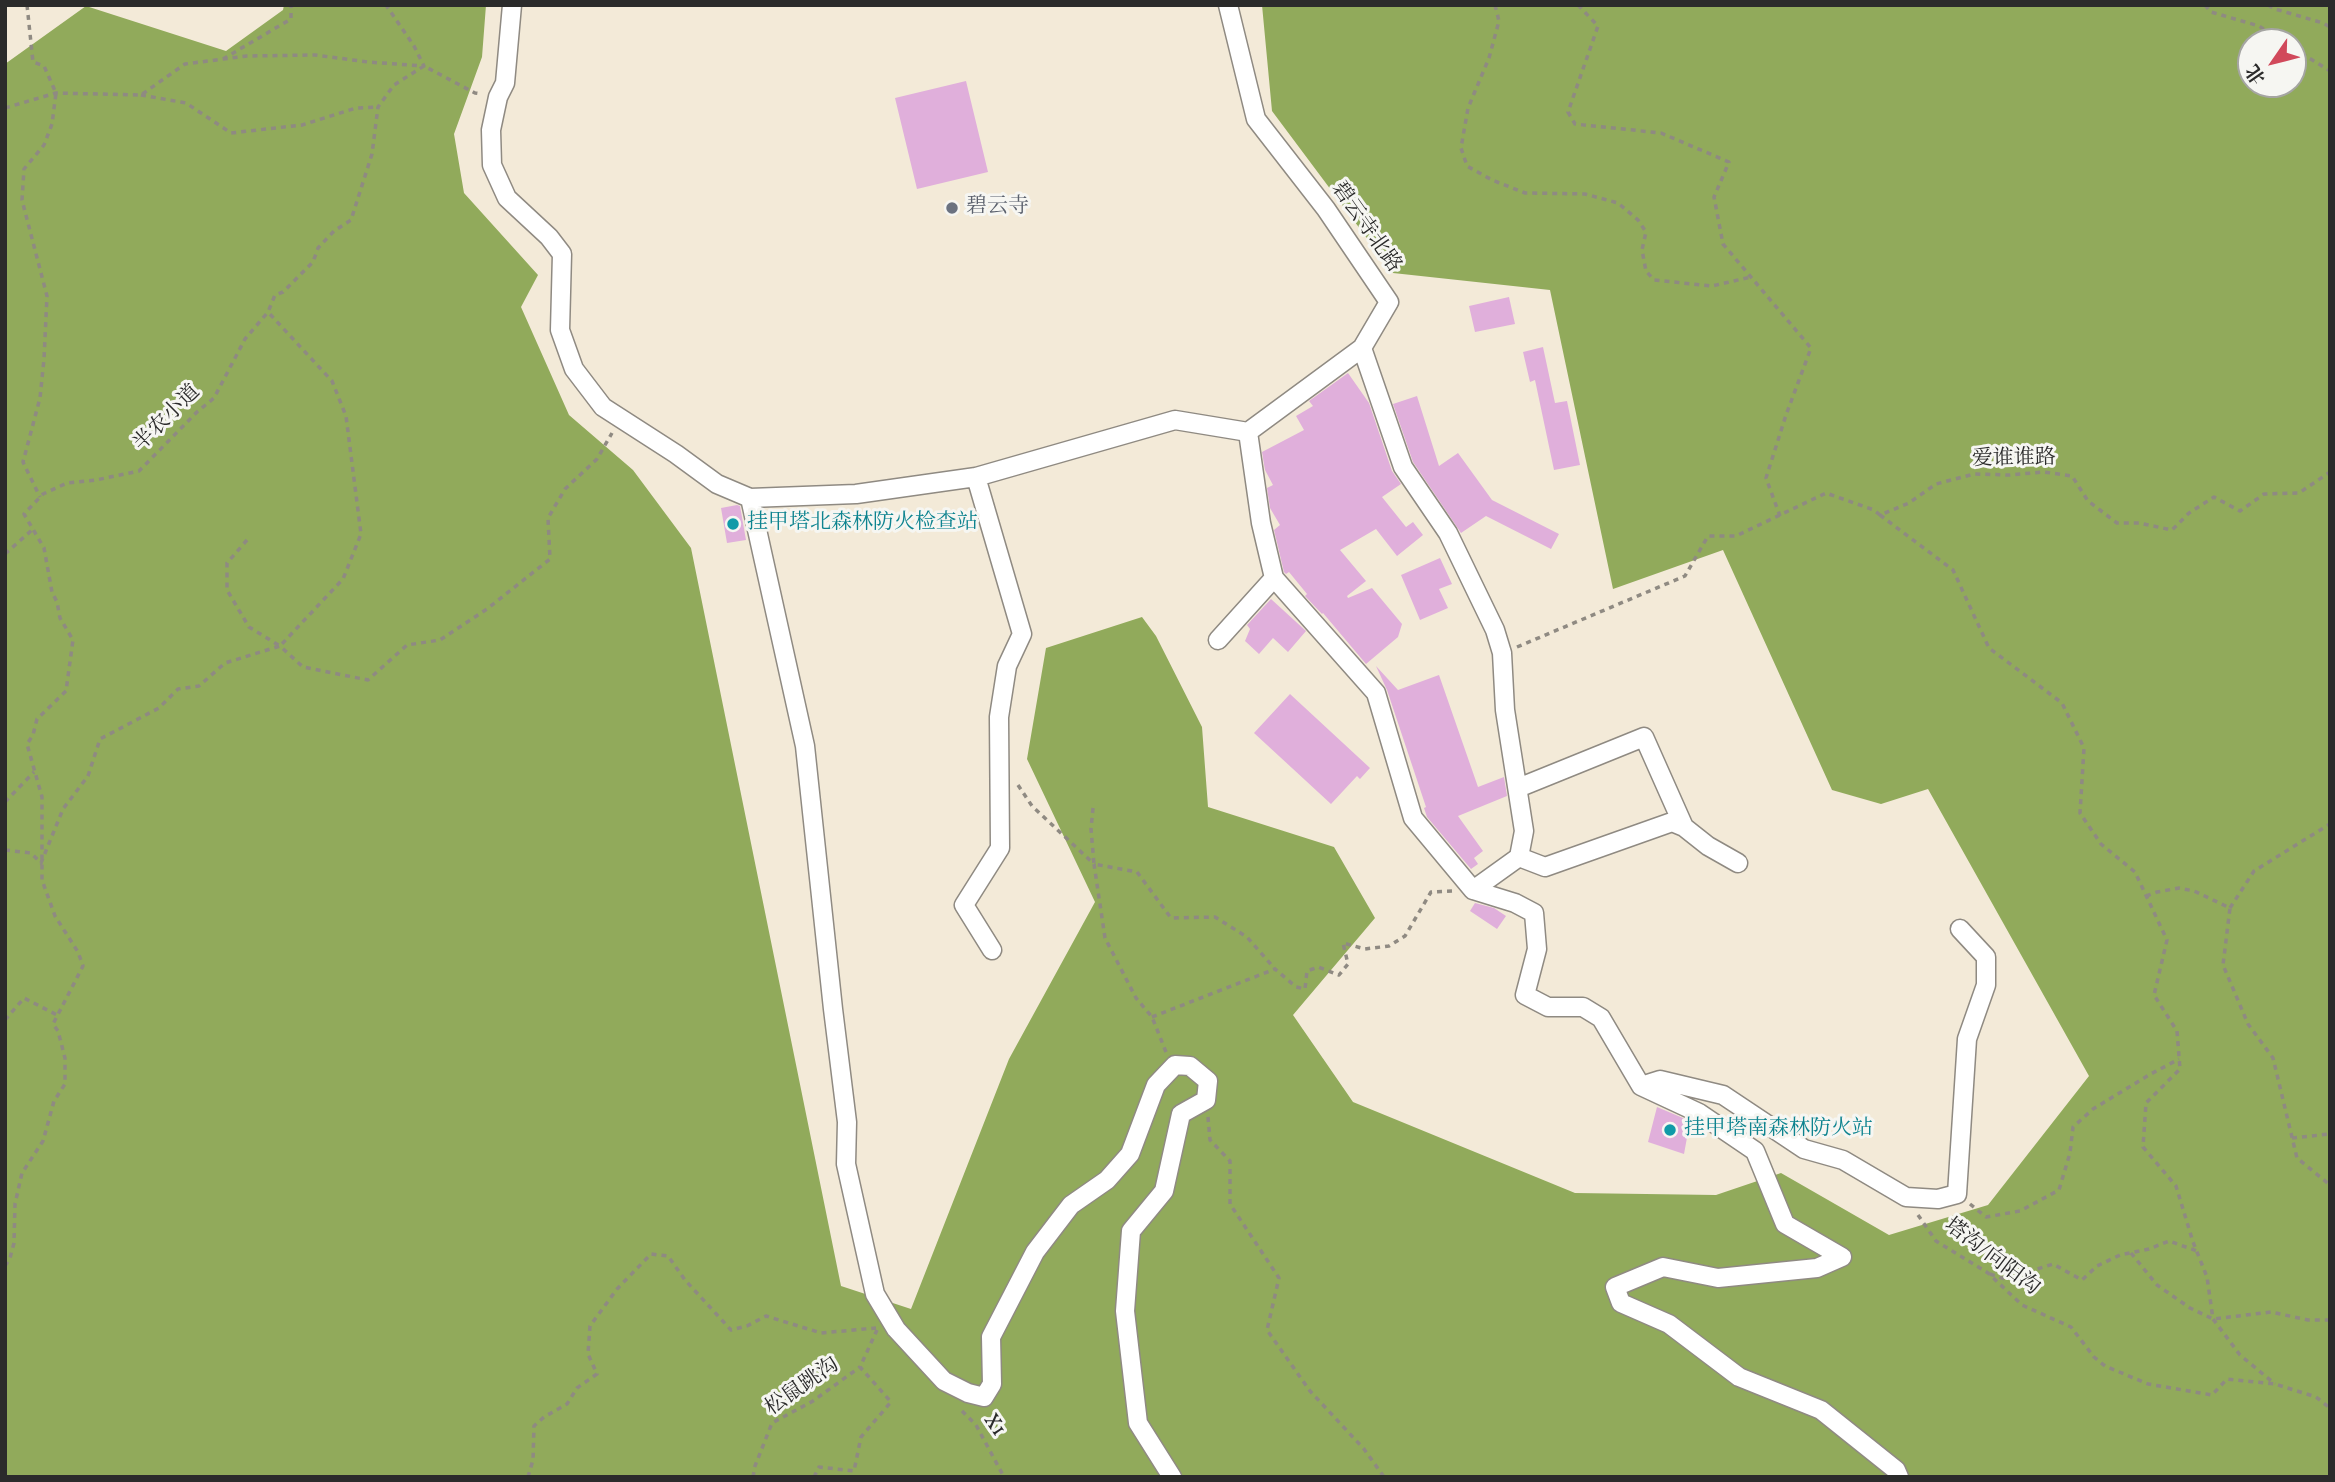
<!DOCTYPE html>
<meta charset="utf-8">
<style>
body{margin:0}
#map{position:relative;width:2335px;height:1482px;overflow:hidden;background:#f3ead8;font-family:Vollkorn,"Noto Serif SC",serif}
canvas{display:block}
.frame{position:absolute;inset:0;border:7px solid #2b2b2b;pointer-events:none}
.north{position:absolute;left:2237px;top:28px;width:70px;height:70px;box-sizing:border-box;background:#f6f6f2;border:2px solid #a5a5a2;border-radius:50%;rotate:235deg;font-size:19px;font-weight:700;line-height:28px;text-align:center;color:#2b2b2b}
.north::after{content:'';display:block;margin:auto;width:24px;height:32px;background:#d1495b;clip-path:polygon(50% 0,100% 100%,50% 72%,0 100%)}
</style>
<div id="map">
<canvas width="2335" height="1482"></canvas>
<div class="frame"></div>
<div class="north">北</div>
</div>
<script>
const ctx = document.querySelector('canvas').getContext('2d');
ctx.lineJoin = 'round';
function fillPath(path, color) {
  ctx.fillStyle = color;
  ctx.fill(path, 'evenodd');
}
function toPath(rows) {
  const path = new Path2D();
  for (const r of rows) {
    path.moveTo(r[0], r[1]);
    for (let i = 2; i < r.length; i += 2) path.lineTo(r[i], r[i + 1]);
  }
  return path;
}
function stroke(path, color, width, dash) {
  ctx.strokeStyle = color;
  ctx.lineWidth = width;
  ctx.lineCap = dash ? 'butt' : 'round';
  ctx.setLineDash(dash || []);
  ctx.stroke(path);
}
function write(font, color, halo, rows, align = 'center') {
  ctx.font = font + ' Vollkorn,"Noto Serif SC",serif';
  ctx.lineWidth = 6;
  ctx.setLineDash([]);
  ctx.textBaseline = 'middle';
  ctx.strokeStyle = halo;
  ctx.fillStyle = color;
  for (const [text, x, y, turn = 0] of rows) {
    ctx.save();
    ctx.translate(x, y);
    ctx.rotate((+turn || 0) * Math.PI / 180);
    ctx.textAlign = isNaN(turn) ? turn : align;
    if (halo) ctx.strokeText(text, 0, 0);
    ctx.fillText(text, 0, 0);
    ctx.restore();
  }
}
const forest = toPath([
 [284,5,486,5,482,57,454,134,464,193,538,275,521,307,569,415,633,470,691,548,841,1286,911,1309,1009,1059,1095,902,1027,759,1046,648,1142,617,1156,636,1202,727,1208,807,1334,847,1375,918,1293,1015,1353,1102,1575,1193,1716,1195,1781,1173,1889,1235,1988,1205,2089,1076,1928,789,1881,804,1832,790,1723,550,1613,589,1550,290,1393,273,1272,111,1262,5,2330,5,2330,1477,5,1477,5,64,86,6,226,51,283,10],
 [2251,42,2293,42,2293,84,2251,84]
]);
const building = toPath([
 [966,81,988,172,917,189,895,98],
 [1509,297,1515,324,1475,332,1469,306],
 [1543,347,1555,403,1567,401,1580,465,1554,470,1535,380,1530,382,1523,352],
 [1348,373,1369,403,1392,471,1401,484,1382,497,1406,527,1413,522,1423,535,1397,556,1376,529,1340,550,1366,581,1347,596,1348,598,1372,588,1402,624,1398,637,1366,664,1323,613,1322,614,1305,596,1307,594,1289,572,1286,574,1284,572,1274,530,1280,525,1270,508,1267,488,1273,485,1265,470,1262,452,1304,430,1296,416,1313,406,1309,401],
 [1417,396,1439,466,1458,453,1492,500,1559,534,1551,549,1486,516,1461,533,1413,462,1393,404],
 [737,505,740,506,746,540,727,543,721,508],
 [1440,558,1452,584,1439,589,1448,608,1420,620,1401,575],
 [1271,599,1306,631,1288,652,1273,638,1259,654,1245,641,1250,629,1247,625],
 [1376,666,1398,690,1439,675,1478,787,1504,777,1507,796,1458,816,1483,851,1474,858,1478,864,1471,869,1427,817,1424,808,1426,807,1387,690],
 [1290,694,1370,768,1360,779,1357,776,1331,804,1254,733],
 [1475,903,1494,908,1506,916,1497,929,1470,911],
 [1657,1107,1690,1121,1684,1154,1648,1142]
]);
const path = toPath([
 [27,5,33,62,44,66,56,93,52,124,44,145,24,169,22,200,47,296,44,359,40,398,23,462,40,497],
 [1495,5,1499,21,1489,58,1468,108,1461,148,1467,166,1492,180,1525,193,1585,194,1618,203,1638,220,1646,232,1642,250,1646,271,1654,280,1712,286,1751,277],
 [1578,5,1598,26,1568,112,1575,124,1661,133,1729,162,1714,197,1723,244,1811,348,1786,415,1766,478,1780,516],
 [2205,5,2211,12,2259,26,2284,42],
 [2268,5,2275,9,2323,23,2330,27],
 [2293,48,2330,71],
 [223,59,291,19,291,5],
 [141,95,186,103,231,133,302,125,356,108,377,107],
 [5,108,56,93,141,95,185,64,247,56,315,55,368,62,424,66,414,46,386,5],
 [1880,515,1953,570,1989,648,2062,703,2084,748,2080,813,2101,844,2135,872,2167,940,2154,995,2177,1031,2180,1069,2146,1103,2143,1147,2176,1186,2193,1242,2207,1277,2213,1319,2240,1355,2275,1384],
 [247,540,227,563,227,590,249,627,280,646,343,579,361,534,346,416,332,381,268,312],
 [5,554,32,530],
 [1517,647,1685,576,1708,536,1736,536,1826,493,1874,510,1880,515,1909,503,1936,484,1974,474,2009,475,2044,472,2072,476,2088,501,2117,523,2139,523,2172,530,2189,513,2214,497,2240,511,2264,494,2299,493,2330,472],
 [1018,785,1032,806,1094,864,1105,938,1136,998,1152,1017,1166,1052],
 [5,802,34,772],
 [1093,808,1091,829,1094,864,1137,872,1171,918,1215,917,1247,937,1275,969],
 [5,850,31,853,41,863,63,809,88,776,100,739,159,708,178,689,199,686,225,663,280,646,303,667,368,680,407,645,440,640,487,609,550,559,548,518,565,489,597,459,612,433],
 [2146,896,2157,892,2179,888,2194,891,2230,908,2223,965,2248,1024,2273,1058,2297,1158,2330,1185],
 [2230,908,2254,871,2330,824],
 [1152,1017,1275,969,1296,987,1305,989,1307,971,1318,967,1339,975,1348,964,1343,943,1365,949,1389,946,1405,936,1431,892,1452,891],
 [5,1020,24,998,57,1015],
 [1208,1117,1210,1140,1230,1161,1230,1204,1279,1278,1267,1330,1310,1391,1364,1449,1384,1477],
 [2292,1138,2330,1134],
 [1970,1204,1986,1217,2020,1211,2059,1190,2070,1153,2073,1127,2093,1109,2149,1075,2179,1059],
 [1918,1215,1936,1241,1988,1273,2022,1305,2071,1327,2094,1357,2105,1366,2148,1384,2212,1395,2227,1379,2275,1384,2316,1397,2330,1408],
 [2131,1253,2157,1285,2190,1308,2213,1319,2271,1312,2308,1320,2330,1320],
 [5,1266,10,1258,14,1243,15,1204,22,1173,43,1141,54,1101,65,1084,65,1058,58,1031,53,1024,83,966,78,952,55,916,42,880,42,797,27,744,33,735,37,719,66,691,73,640,60,618,57,602,52,592,44,548,24,514,43,494,67,483,96,480,139,471,197,412,214,398,245,339,268,312,275,295,283,292,313,262,318,248,334,231,351,220,372,154,378,107,394,85,424,66,475,93,482,94],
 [1990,1274,2005,1279,2053,1264,2082,1280,2097,1266,2120,1255,2149,1249,2169,1241,2197,1251],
 [962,1411,976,1425,1004,1477],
 [528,1477,533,1460,534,1426,544,1417,567,1404,577,1388,597,1374,588,1354,590,1326,617,1289,651,1254,668,1256,685,1280,731,1330,747,1326,766,1316,821,1333,876,1328],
 [753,1477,755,1466,772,1423,813,1401,860,1367],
 [814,1477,819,1467,854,1471,861,1437,891,1402,860,1367,877,1330]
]);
const minor = toPath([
 [512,5,505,83,498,97,491,130,492,165,507,198,549,237,562,254,560,330,574,369,603,407,676,454,717,484,750,498,856,494,976,477,1175,420,1248,432],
 [1228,5,1256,119,1326,209,1389,302,1362,348,1248,432],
 [1362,348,1403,467,1448,533,1495,630,1502,653,1505,710,1524,831,1519,857],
 [1248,432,1261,523,1274,578,1376,693,1413,818,1473,890,1515,903,1534,913,1537,949,1525,995,1548,1007,1583,1007,1601,1018,1641,1086,1699,1113,1755,1151,1785,1224,1842,1257,1817,1268,1718,1278,1663,1267,1615,1287,1621,1303,1669,1324,1739,1377,1821,1410,1896,1470,1899,1477],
 [976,477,1022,634,1007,666,999,717,1000,848,964,905,992,950],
 [750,498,805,746,833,1009,847,1122,846,1164,875,1294,896,1329,944,1381,968,1393,984,1397,992,1384,991,1337,1035,1252,1071,1205,1107,1180,1130,1154,1156,1085,1175,1065,1190,1066,1208,1081,1206,1100,1181,1114,1164,1191,1131,1231,1125,1311,1138,1423,1172,1477],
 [1218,640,1274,578],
 [1518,788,1644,737,1684,827],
 [1473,890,1519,857,1545,867,1672,822,1684,827,1708,846,1738,863],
 [1641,1086,1660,1080,1723,1095,1804,1149,1843,1160,1906,1197,1938,1199,1957,1194,1967,1039,1986,985,1986,957,1960,929]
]);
const markers = [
 [952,208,7,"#6b7280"],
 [733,524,7,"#0f9aa8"],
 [1670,1130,7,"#0f9aa8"]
];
const worshipNames = [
 ["碧云寺",966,208]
];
const streetNames = [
 ["碧云寺北路",1365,228,55],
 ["半农小道",168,419,-45],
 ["爱谁谁路",2014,460,-1],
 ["塔沟/向阳沟",1991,1258,37],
 ["松鼠跳沟",803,1388,-35],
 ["X1",993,1426,56]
];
const cultureNames = [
 ["挂甲塔北森林防火检查站",747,524],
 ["挂甲塔南森林防火站",1684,1130]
];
fillPath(forest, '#91aa5b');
fillPath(building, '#e0afdb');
stroke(minor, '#8f8a82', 21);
stroke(path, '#8f8a82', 3.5, [5, 5]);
stroke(minor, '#fff', 18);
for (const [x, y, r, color] of markers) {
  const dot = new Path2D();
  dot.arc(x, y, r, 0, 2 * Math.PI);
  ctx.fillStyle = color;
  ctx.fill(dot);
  stroke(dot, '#f6f6f2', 2.5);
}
write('21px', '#5b616d', '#f6f6f2', worshipNames, 'left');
write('21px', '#2b2b2b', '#f6f6f2', streetNames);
write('21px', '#0d838f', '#f6f6f2', cultureNames, 'left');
</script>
